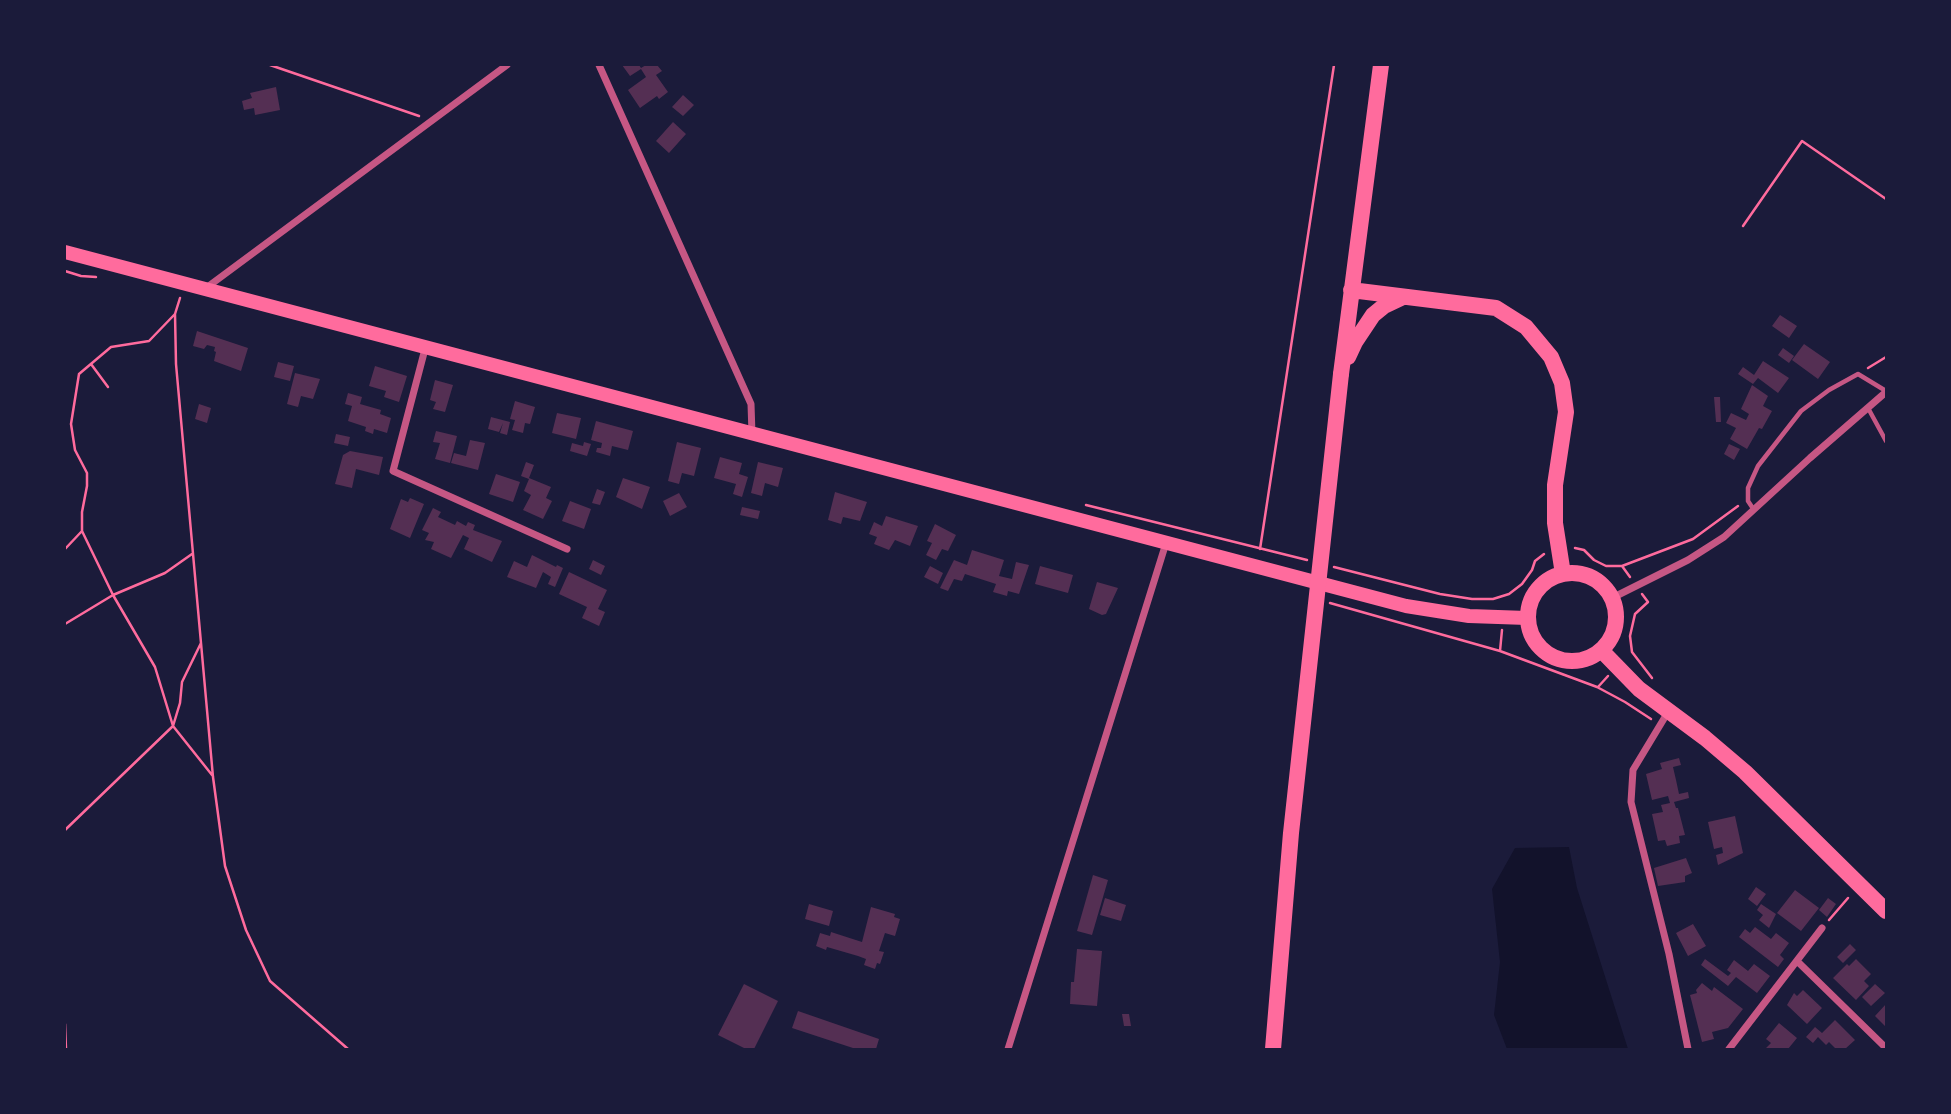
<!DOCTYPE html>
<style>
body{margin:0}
#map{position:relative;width:1951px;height:1114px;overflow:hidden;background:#1b1b3a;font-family:Figtree,sans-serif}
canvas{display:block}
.frame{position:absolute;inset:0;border:66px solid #1b1b3a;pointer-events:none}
</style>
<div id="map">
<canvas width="1951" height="1114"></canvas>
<div class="frame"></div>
</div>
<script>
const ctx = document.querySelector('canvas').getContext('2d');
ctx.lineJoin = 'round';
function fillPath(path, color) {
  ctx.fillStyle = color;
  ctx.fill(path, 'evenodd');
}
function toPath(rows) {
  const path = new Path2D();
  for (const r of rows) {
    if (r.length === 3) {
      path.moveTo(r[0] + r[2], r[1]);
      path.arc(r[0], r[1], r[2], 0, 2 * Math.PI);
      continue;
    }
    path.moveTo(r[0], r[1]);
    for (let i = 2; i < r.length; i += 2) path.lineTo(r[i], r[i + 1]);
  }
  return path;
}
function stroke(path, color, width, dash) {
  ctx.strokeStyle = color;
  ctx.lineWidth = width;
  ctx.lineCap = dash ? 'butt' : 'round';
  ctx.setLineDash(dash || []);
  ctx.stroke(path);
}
const water = toPath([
 [1569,847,1577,888,1628,1049,1507,1049,1494,1015,1500,962,1492,889,1515,848]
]);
const building = toPath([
 [622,65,639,65,641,68,646,65,657,65,662,71,656,75,668,92,659,99,657,96,640,108,628,90,646,77,641,69,630,76],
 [276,87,280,110,255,115,254,108,244,110,242,101,252,98,250,93],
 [683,95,694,105,683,116,672,107],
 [673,122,686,134,669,153,656,141],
 [1780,315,1797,326,1789,338,1772,326],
 [197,331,248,348,241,371,214,361,216,352,214,351,215,347,207,345,204,349,193,346],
 [1804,344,1830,362,1818,379,1792,360],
 [1783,348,1794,356,1789,363,1778,355],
 [1763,361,1789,378,1778,393,1758,378,1753,384,1738,374,1743,367,1754,375],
 [278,362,294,366,290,381,274,377],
 [375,366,407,376,399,402,384,397,386,391,369,386],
 [295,373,320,379,313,399,301,396,298,407,287,404],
 [435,380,453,385,445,412,433,409,436,402,430,400],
 [1752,385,1768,396,1763,406,1772,411,1762,429,1759,428,1747,449,1730,439,1736,428,1726,423,1731,413,1746,420,1749,414,1741,409],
 [348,393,362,397,360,404,381,410,380,414,391,418,387,433,374,429,373,434,365,431,366,427,348,421,352,406,345,404],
 [1714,397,1720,397,1721,422,1716,422],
 [515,401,535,407,530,424,525,423,523,433,512,430,515,420,510,419],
 [199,404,211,408,207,423,195,419],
 [557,413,581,418,576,439,552,433],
 [491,417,510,422,507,435,500,433,503,423,499,432,488,429],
 [596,421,633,431,628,450,612,446,610,456,596,452,597,448,601,448,602,443,591,440],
 [436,431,457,436,450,463,435,459,440,443,433,442],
 [336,434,350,437,348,446,334,443],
 [470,440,485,443,478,470,451,463,454,453,466,456],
 [584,442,591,444,587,456,570,451,572,443,583,446],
 [677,442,701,448,694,476,682,473,679,484,668,481],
 [1729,444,1740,449,1734,460,1724,454],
 [350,451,383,457,379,475,356,469,352,488,335,484,343,455],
 [720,457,742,463,739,474,748,477,742,497,733,494,736,484,714,478],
 [526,462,534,465,529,478,551,487,546,498,552,501,543,519,523,510,531,495,524,491,529,479,521,476],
 [758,462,783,468,778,487,765,483,762,496,751,493],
 [496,474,520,482,513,502,489,494],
 [623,478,650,487,642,509,616,497],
 [597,489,605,492,600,505,592,503],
 [835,492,867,502,860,521,843,517,841,524,828,520],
 [679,493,687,507,670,516,663,501],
 [410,498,424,504,410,538,390,529,401,499,408,502],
 [570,501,591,509,584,529,562,521],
 [742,507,760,511,758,519,740,515],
 [433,508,441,512,438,517,455,525,457,521,466,526,468,522,475,525,473,530,502,541,492,562,464,549,469,538,463,535,451,558,431,549,434,542,425,540,429,533,422,530],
 [886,516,918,526,910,546,895,540,889,550,874,544,877,537,869,534,874,522,882,526],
 [935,524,956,535,948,551,942,549,936,560,926,555,932,543,927,541],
 [972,550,1004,560,999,576,1012,579,1016,562,1029,565,1019,594,1008,591,1007,596,993,592,996,584,965,574,962,581,954,579,948,591,940,588,954,560,967,565],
 [532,555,556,567,557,565,563,568,555,587,548,584,551,577,543,572,536,588,507,577,514,561,527,567],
 [593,560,605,566,601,575,589,569],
 [930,566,943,573,938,584,924,577],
 [1040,566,1073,575,1068,593,1035,584],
 [569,572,607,590,598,609,605,612,599,626,582,618,587,607,559,594],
 [1097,582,1118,588,1106,614,1102,615,1089,609],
 [1679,758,1681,765,1673,767,1676,780,1679,794,1688,792,1689,798,1674,802,1676,808,1678,808,1685,835,1679,836,1680,843,1667,846,1665,840,1658,841,1652,814,1663,812,1661,805,1670,803,1668,796,1652,800,1646,774,1662,769,1660,763],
 [1735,816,1743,853,1718,865,1716,855,1723,853,1722,847,1714,849,1708,822],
 [1686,858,1692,873,1685,876,1685,882,1658,886,1654,868],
 [1093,875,1108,880,1092,935,1077,931],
 [1756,887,1766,894,1757,906,1748,899],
 [1795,890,1819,908,1801,931,1777,913],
 [1105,898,1126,905,1121,921,1100,915],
 [1828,898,1836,904,1827,917,1819,910],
 [809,904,833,911,829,926,805,919],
 [1761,904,1776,914,1769,928,1759,920,1763,915,1757,910],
 [871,907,895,914,894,917,900,919,895,936,885,933,879,951,884,952,880,964,877,963,875,969,864,965,866,959,858,956,827,947,826,950,816,946,820,933,830,936,831,932,862,942],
 [1693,924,1706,946,1688,956,1676,933],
 [1755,927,1771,939,1776,933,1789,943,1780,955,1784,959,1778,967,1739,937,1745,929,1750,933],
 [1850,944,1856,950,1843,963,1837,957],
 [1077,949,1102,951,1097,1006,1070,1004,1071,982,1074,982],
 [1705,959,1728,976,1731,973,1727,970,1734,960,1748,971,1754,964,1770,976,1757,993,1736,977,1728,986,1701,965],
 [1856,959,1871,974,1864,981,1869,986,1856,1000,1833,978,1847,964,1849,966],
 [1702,983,1712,991,1714,987,1743,1009,1728,1028,1712,1032,1714,1039,1702,1042,1690,995,1697,993,1696,990],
 [744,984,778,1001,754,1049,746,1049,718,1035],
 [1875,984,1885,993,1871,1006,1862,997],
 [1803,990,1822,1008,1807,1024,1787,1005,1794,993,1797,996],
 [1886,1004,1886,1027,1875,1016],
 [798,1011,879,1039,876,1049,856,1049,792,1028],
 [1122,1014,1129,1014,1131,1026,1124,1026],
 [1835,1020,1855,1040,1845,1049,1836,1049,1829,1042,1826,1045,1818,1037,1813,1043,1806,1037,1815,1027,1822,1033],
 [1779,1023,1797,1038,1788,1049,1765,1049,1771,1043,1766,1039]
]);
const path = toPath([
 [270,65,419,116],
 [1743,226,1802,141,1886,199],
 [65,271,81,276,96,277],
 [180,298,175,314,176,364,213,777,225,866,246,930,270,981,348,1049],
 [175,314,149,341,111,347,79,374,71,424,75,450,87,473,87,486,82,512,82,531,113,595,155,667,173,726,212,775],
 [91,364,108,387],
 [1868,368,1886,357],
 [1086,505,1307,560],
 [1575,548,1584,550,1594,560,1606,566,1622,566,1630,577],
 [65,549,82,531],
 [1260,549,1334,65],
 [1622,566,1693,539,1738,506],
 [1334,567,1440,594,1472,599,1493,599,1509,594,1522,584,1532,570,1535,561,1544,554],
 [1642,594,1648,602,1635,614,1630,636,1632,652,1652,678],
 [1330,603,1500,651,1597,687,1625,702,1651,719],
 [65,624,113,595,165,573,192,554],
 [1500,651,1502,630],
 [1598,687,1608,676],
 [65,830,173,726,180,703,182,682,201,643],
 [1829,920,1848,898],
 [65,1024,66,1049]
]);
const service = toPath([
 [1868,408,1886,441],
 [1754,510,1748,501,1748,488,1758,466,1801,411,1829,390,1858,374,1886,391]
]);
const minor = toPath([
 [599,65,751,404,752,434],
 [206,288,507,65],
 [425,349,393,471,567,549],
 [1612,598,1688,560,1724,537,1810,458,1886,392],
 [1668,712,1633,770,1631,802,1669,954,1688,1049],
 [1797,961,1886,1048],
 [1008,1049,1166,543],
 [1729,1049,1822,928]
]);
const secondary = toPath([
 [65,252,1406,606,1469,616,1527,618]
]);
const primary = toPath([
 [1351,290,1496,308,1526,327,1551,357,1562,383,1566,412,1555,485,1555,523,1563,574],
 [1348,357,1355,342,1373,315,1384,306,1403,297],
 [1341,374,1381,65],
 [1572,617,44],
 [1601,650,1639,689,1705,738,1745,772,1886,911]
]);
const trunk = toPath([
 [1273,1049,1291,833,1341,374]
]);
fillPath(water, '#12122b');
fillPath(building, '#542f53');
stroke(path, '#ff6b9d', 2.5);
stroke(service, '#c65784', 4.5);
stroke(minor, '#c65784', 7);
stroke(secondary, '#ff6b9d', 14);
stroke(primary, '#ff6b9d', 16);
stroke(trunk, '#ff6b9d', 16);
</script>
